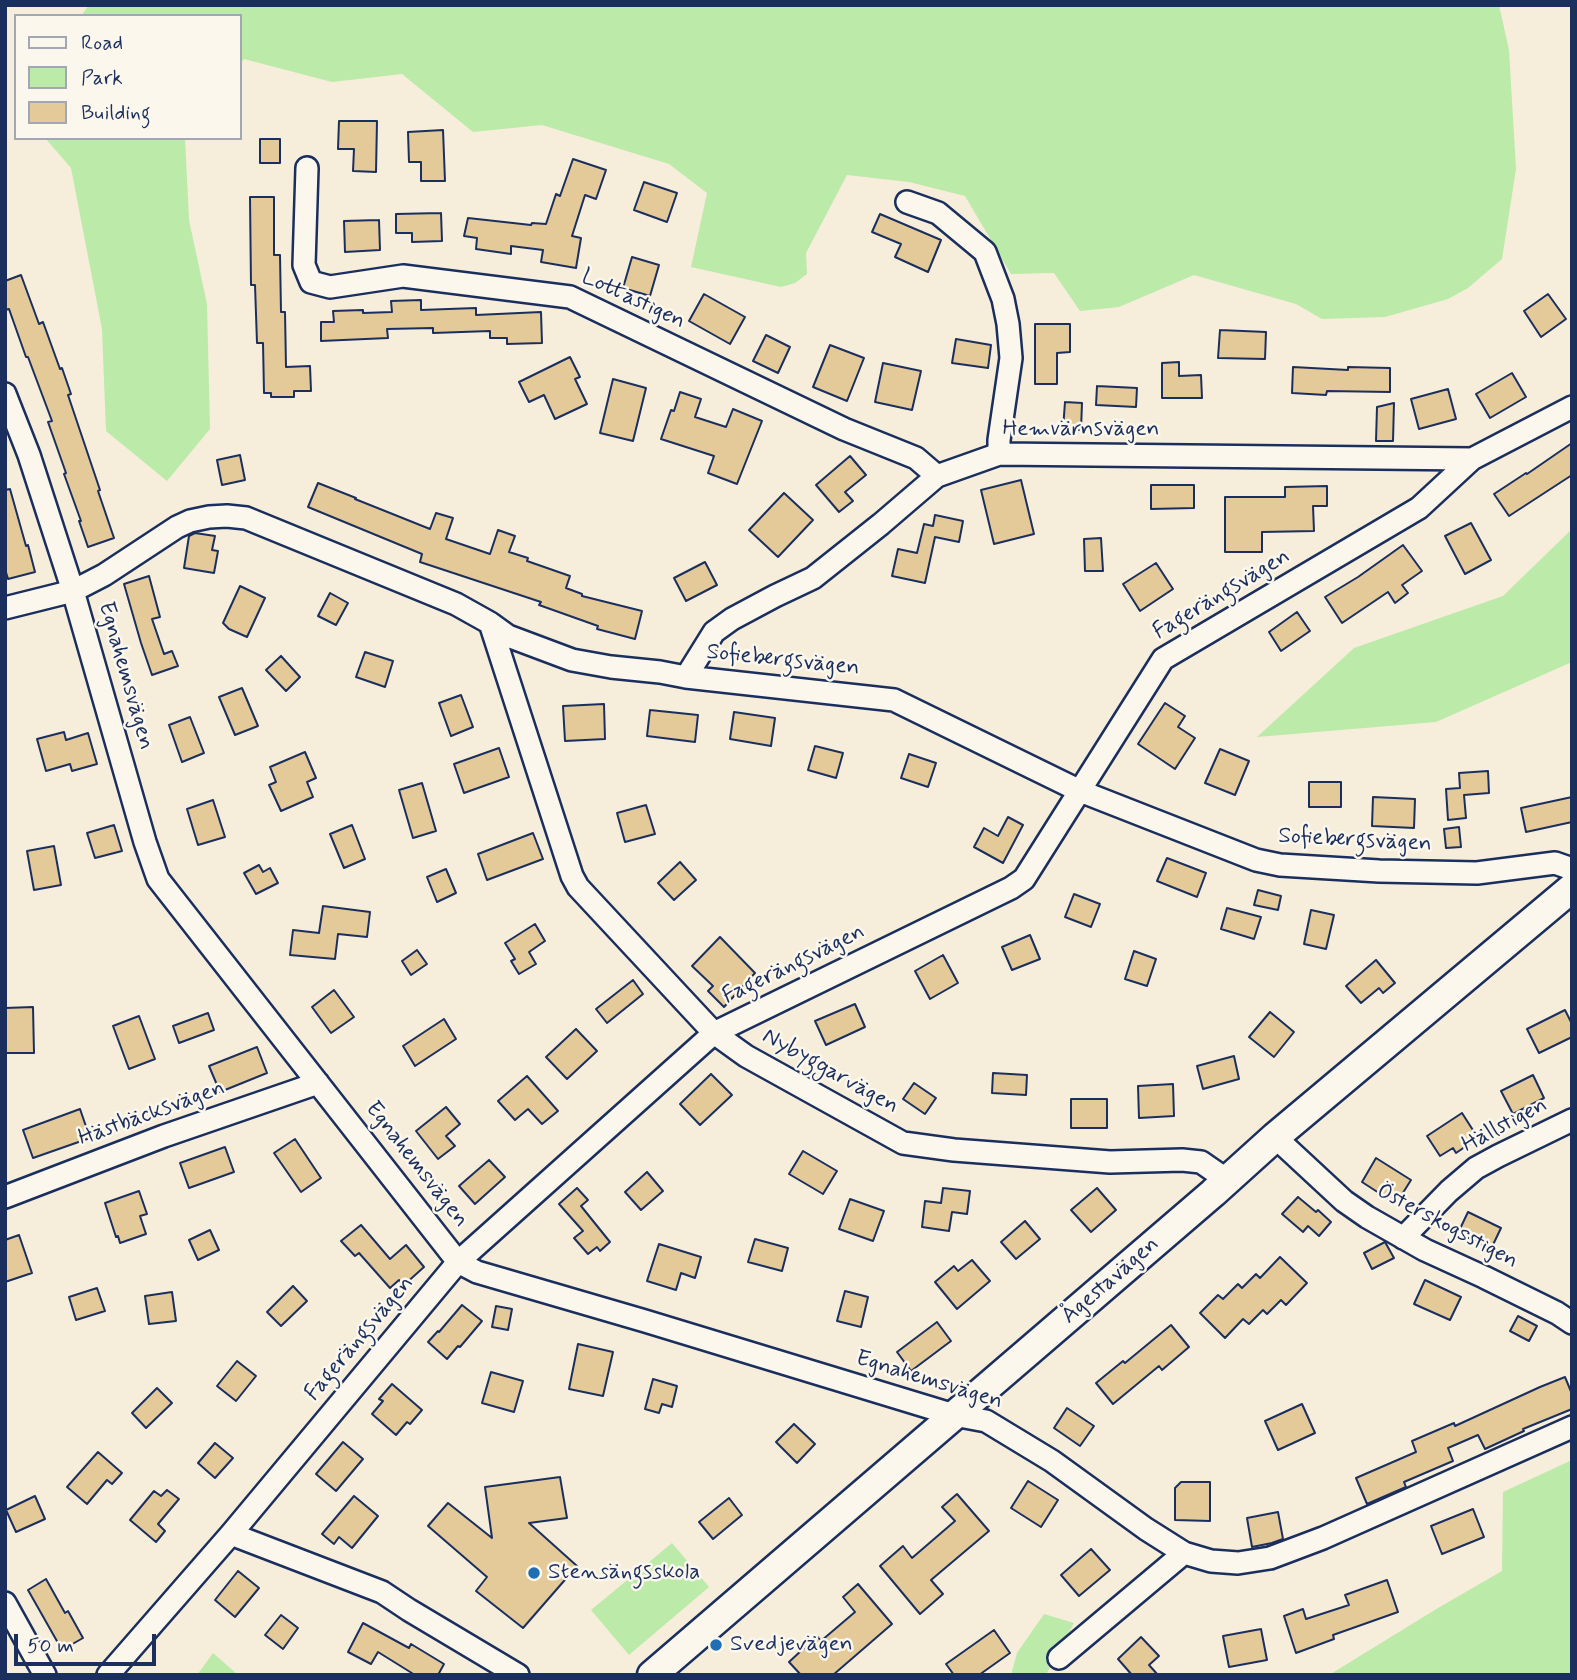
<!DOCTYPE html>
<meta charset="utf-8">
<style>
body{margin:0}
#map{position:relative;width:1577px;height:1680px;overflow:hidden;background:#f6eedb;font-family:Mynerve,sans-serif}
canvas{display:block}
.frame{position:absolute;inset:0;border:7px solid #1b2f5e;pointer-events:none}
.legend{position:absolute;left:14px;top:14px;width:228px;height:126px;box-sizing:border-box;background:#fbf7ec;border:2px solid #a1a7b3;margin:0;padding:9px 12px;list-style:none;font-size:21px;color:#1b2f5e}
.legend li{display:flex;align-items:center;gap:14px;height:35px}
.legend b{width:35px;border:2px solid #a1a7b3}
.scale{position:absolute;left:14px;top:1634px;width:142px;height:32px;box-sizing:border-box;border:4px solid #1b2f5e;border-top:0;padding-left:9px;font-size:21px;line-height:24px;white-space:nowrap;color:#1b2f5e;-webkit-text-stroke:5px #fbf7ec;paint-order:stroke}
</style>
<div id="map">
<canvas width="1577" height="1680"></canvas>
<div class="frame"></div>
<ul class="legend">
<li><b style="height:9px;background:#fbf7ec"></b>Road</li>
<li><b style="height:19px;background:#bbeaa9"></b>Park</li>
<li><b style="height:19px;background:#e4c999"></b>Building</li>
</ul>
<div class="scale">50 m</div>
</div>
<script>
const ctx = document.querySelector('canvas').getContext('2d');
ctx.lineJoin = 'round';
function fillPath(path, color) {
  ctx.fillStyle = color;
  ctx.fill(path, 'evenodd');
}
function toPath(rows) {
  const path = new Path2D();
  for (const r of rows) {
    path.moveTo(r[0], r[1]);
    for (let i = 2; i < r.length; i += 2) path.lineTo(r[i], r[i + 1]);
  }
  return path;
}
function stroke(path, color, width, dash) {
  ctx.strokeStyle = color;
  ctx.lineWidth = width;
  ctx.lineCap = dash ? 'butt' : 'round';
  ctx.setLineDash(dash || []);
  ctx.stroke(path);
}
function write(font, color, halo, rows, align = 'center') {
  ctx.font = font + ' Mynerve,sans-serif';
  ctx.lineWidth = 5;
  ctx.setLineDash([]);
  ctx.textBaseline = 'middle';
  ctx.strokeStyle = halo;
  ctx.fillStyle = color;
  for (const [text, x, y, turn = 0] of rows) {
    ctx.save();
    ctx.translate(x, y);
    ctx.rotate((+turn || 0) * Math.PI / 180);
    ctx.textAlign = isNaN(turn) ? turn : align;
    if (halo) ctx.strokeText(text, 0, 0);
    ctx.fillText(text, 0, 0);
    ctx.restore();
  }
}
const green = toPath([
 [89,5,1499,5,1509,50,1516,169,1502,259,1468,288,1448,299,1385,317,1322,319,1296,304,1194,275,1119,307,1080,311,1054,273,1011,274,965,196,909,182,847,175,806,253,807,274,795,283,781,287,691,267,707,193,669,164,542,125,473,132,402,74,332,82,244,59,240,64,240,16,81,16],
 [45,138,185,138,189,220,207,304,210,429,167,481,106,431,102,329,71,168],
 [1572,529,1572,662,1436,722,1257,737,1354,648,1503,596],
 [1572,1460,1572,1675,1329,1675,1438,1608,1502,1571,1503,1492],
 [672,1543,709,1587,629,1655,591,1610],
 [1044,1614,1074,1623,1046,1675,1011,1675,1017,1653],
 [213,1653,237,1674,237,1675,197,1675]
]);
const building = toPath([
 [339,121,377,121,376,172,353,171,354,149,338,149,339,121],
 [443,130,445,181,421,181,421,162,409,162,408,132,443,130],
 [260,139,280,139,280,163,260,163,260,139],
 [573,159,606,170,596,199,585,195,572,236,581,238,576,268,541,262,543,250,511,246,511,254,476,249,477,238,464,236,468,218,531,225,532,223,546,224,556,194,560,196,573,159],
 [644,182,677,193,667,222,634,210,644,182],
 [250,197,274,197,274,255,280,255,281,312,285,312,286,367,310,366,311,391,294,391,294,397,271,397,271,393,264,393,263,343,257,343,255,285,251,285,250,197],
 [441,213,442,241,412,242,412,233,396,233,396,214,441,213],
 [880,214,941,240,928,272,895,257,901,244,872,232,880,214],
 [379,220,380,250,345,252,344,221,379,220],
 [632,257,659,265,650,296,623,288,632,257],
 [21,275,39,324,43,322,60,369,62,368,71,394,68,395,100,490,98,491,114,538,88,547,79,521,81,521,64,474,66,473,48,422,52,421,28,357,26,357,9,309,5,310,5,281,21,275],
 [704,294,745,317,730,344,689,321,704,294],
 [1548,294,1566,319,1541,337,1524,311,1548,294],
 [421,300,421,310,476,308,476,315,541,312,542,343,507,344,507,338,490,338,490,331,433,333,433,328,387,329,388,338,321,341,321,322,334,322,333,311,363,310,363,313,392,312,391,301,421,300],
 [1035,324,1070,324,1070,352,1057,353,1057,384,1035,384,1035,324],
 [1220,330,1266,332,1265,359,1218,358,1220,330],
 [766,335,790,347,778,373,753,361,766,335],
 [956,339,991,345,988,368,952,363,956,339],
 [830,345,864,358,847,401,813,387,830,345],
 [570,357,580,377,575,379,587,404,555,419,544,395,529,402,519,382,570,357],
 [1179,362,1179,376,1201,375,1202,398,1162,398,1162,363,1179,362],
 [883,363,921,371,912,410,875,402,883,363],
 [1293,367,1348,370,1348,367,1390,368,1390,392,1327,391,1326,395,1292,393,1293,367],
 [1512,373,1526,397,1490,418,1476,394,1512,373],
 [613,379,646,388,633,441,600,433,613,379],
 [1097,386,1137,388,1136,407,1096,405,1097,386],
 [1448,389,1456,419,1419,429,1411,399,1448,389],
 [680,392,701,399,695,417,726,427,733,409,762,421,737,484,708,473,714,456,661,439,671,410,674,411,680,392],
 [1065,402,1082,403,1081,430,1063,429,1065,402],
 [1394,403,1393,441,1376,441,1377,407,1394,403],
 [1572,443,1572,475,1509,516,1494,494,1526,473,1527,474,1572,443],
 [240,455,245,480,222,485,217,460,240,455],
 [850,456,866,475,845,492,853,501,839,512,816,485,850,456],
 [1021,480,1034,534,994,544,981,490,1021,480],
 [318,483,356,498,355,499,430,529,436,513,453,518,446,539,490,554,498,530,515,536,509,552,528,558,527,561,570,576,566,588,582,594,582,596,642,611,635,639,597,629,598,626,539,605,541,602,420,562,422,554,308,507,318,483],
 [1151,485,1194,485,1194,508,1151,509,1151,485],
 [1327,486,1327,506,1313,506,1314,531,1262,532,1262,552,1225,552,1225,497,1285,497,1285,487,1327,486],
 [10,489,26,546,28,545,35,572,8,579,5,569,5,490,10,489],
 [784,493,813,520,778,557,749,530,784,493],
 [935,515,963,521,959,542,935,537,925,583,892,576,898,549,917,553,924,524,933,526,935,515],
 [1471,523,1491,560,1465,574,1445,536,1471,523],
 [195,533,215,536,212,550,218,551,214,573,184,568,189,536,195,533],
 [1101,538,1103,571,1085,571,1084,539,1101,538],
 [1403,545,1422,571,1402,585,1408,593,1395,603,1388,592,1342,623,1325,597,1358,577,1403,545],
 [705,562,717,585,686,601,674,578,705,562],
 [1156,563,1173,589,1140,611,1123,584,1156,563],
 [149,576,160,617,152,619,164,654,172,651,178,666,152,675,141,643,124,584,149,576],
 [240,586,265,598,247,637,229,629,223,623,240,586],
 [330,593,348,603,336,625,318,616,330,593],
 [1297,612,1310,631,1281,651,1269,632,1297,612],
 [365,652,393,661,385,687,356,677,365,652],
 [281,656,300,677,286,691,266,670,281,656],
 [242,688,258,726,235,735,219,697,242,688],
 [461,695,473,727,451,736,439,703,461,695],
 [1165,703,1185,716,1178,727,1195,738,1175,769,1138,744,1165,703],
 [604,704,605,739,565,741,563,706,604,704],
 [650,710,698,715,695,742,647,736,650,710],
 [734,712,775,718,771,746,730,739,734,712],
 [190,717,204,753,182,762,169,725,190,717],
 [64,732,66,740,88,733,97,764,72,771,70,764,46,771,37,739,64,732],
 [815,746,843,753,836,778,808,770,815,746],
 [499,748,509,777,464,793,454,764,499,748],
 [1220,749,1249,761,1235,795,1205,783,1220,749],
 [305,752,316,778,307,782,313,797,281,811,269,785,276,782,270,767,305,752],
 [909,754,936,763,928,787,901,778,909,754],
 [1488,771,1489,793,1464,795,1466,818,1448,820,1446,789,1460,788,1459,773,1488,771],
 [1309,782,1341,782,1341,807,1309,807,1309,782],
 [422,783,436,831,413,838,399,790,422,783],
 [1373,797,1415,799,1414,828,1372,826,1373,797],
 [1572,797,1572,822,1526,832,1521,808,1572,797],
 [213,800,225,837,198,845,187,809,213,800],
 [646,805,655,834,625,842,617,813,646,805],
 [1008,817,1023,825,1003,863,974,847,984,828,998,836,1008,817],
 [114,825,122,851,95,858,87,833,114,825],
 [352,825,365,859,344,868,330,834,352,825],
 [1459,827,1461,847,1446,848,1444,829,1459,827],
 [533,833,543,859,487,880,478,854,533,833],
 [54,846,61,885,34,890,27,851,54,846],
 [1167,858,1206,873,1197,897,1157,881,1167,858],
 [680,862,696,880,674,900,658,883,680,862],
 [259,865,263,872,270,868,278,883,256,894,244,873,259,865],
 [446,869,456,893,437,902,427,877,446,869],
 [1258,890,1281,896,1278,910,1254,905,1258,890],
 [1074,894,1100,904,1091,927,1065,917,1074,894],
 [323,906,370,912,367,937,338,934,335,959,290,955,293,930,319,933,323,906],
 [1227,908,1261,917,1254,939,1221,929,1227,908],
 [1311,910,1334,915,1326,949,1304,944,1311,910],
 [535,924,545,941,529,952,536,964,519,974,511,961,515,959,505,943,535,924],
 [1030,935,1040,959,1012,970,1002,947,1030,935],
 [720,937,755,973,724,1007,708,991,713,986,692,966,720,937],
 [417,950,427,964,411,975,402,961,417,950],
 [1134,951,1156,959,1147,986,1125,979,1134,951],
 [943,955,958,983,930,999,915,971,943,955],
 [1376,960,1395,983,1383,993,1379,988,1361,1003,1346,986,1376,960],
 [633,980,643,994,607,1023,596,1009,633,980],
 [334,990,354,1017,331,1033,312,1007,334,990],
 [855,1004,865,1027,826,1045,815,1021,855,1004],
 [33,1007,34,1053,5,1053,5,1008,33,1007],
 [1565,1010,1572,1024,1572,1037,1539,1053,1527,1029,1565,1010],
 [1270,1012,1294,1032,1274,1057,1249,1037,1270,1012],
 [208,1013,214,1030,179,1043,173,1026,208,1013],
 [139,1016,155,1059,129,1069,113,1026,139,1016],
 [444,1019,456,1039,415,1066,403,1046,444,1019],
 [576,1029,597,1051,567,1079,546,1057,576,1029],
 [257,1047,267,1073,220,1092,209,1066,257,1047],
 [1234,1056,1239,1079,1203,1089,1197,1066,1234,1056],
 [993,1073,1027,1075,1026,1095,992,1093,993,1073],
 [711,1074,732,1095,700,1125,680,1104,711,1074],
 [1533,1075,1544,1098,1513,1114,1501,1091,1533,1075],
 [527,1076,558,1111,542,1124,528,1109,515,1120,498,1101,527,1076],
 [914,1083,936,1098,925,1114,903,1099,914,1083],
 [1173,1084,1174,1116,1139,1118,1138,1086,1173,1084],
 [1071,1099,1107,1099,1107,1128,1071,1128,1071,1099],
 [446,1107,460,1124,446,1136,455,1146,438,1159,416,1131,446,1107],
 [80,1109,90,1138,33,1158,23,1130,80,1109],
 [1462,1113,1478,1138,1456,1153,1453,1148,1440,1156,1427,1136,1462,1113],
 [295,1139,321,1178,301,1192,274,1153,295,1139],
 [225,1147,234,1172,189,1188,180,1163,225,1147],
 [803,1151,837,1171,823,1194,789,1174,803,1151],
 [1376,1158,1411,1180,1396,1204,1362,1182,1376,1158],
 [489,1160,505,1177,475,1204,459,1186,489,1160],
 [647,1172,663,1191,641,1210,625,1192,647,1172],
 [577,1188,588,1200,581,1206,610,1242,600,1251,597,1247,588,1254,574,1238,583,1231,559,1204,577,1188],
 [943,1188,970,1191,967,1214,952,1212,949,1231,922,1227,925,1201,941,1203,943,1188],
 [1097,1188,1116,1210,1091,1232,1071,1210,1097,1188],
 [139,1191,147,1214,140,1216,146,1234,120,1243,118,1236,116,1237,105,1203,139,1191],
 [1298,1197,1316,1212,1318,1210,1331,1222,1319,1236,1308,1226,1303,1232,1282,1214,1298,1197],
 [850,1199,884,1211,873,1241,839,1229,850,1199],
 [1468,1212,1501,1228,1491,1249,1458,1233,1468,1212],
 [1025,1221,1040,1239,1016,1259,1001,1242,1025,1221],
 [361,1225,390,1259,406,1245,424,1267,404,1285,399,1280,390,1288,359,1253,355,1256,341,1241,361,1225],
 [210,1230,219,1250,198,1260,189,1240,210,1230],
 [19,1235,32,1273,5,1282,5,1240,19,1235],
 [755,1239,788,1248,782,1271,748,1262,755,1239],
 [1385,1242,1394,1258,1372,1269,1364,1253,1385,1242],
 [659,1244,701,1257,695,1278,681,1273,676,1290,647,1281,659,1244],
 [1280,1257,1307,1283,1286,1305,1281,1300,1267,1314,1263,1310,1249,1324,1243,1319,1225,1338,1200,1313,1218,1295,1223,1299,1238,1284,1242,1288,1256,1274,1260,1278,1280,1257],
 [972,1260,990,1281,957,1309,935,1282,954,1266,958,1271,972,1260],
 [1425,1280,1461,1297,1450,1320,1414,1304,1425,1280],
 [293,1286,307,1301,281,1326,267,1312,293,1286],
 [97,1288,105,1311,76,1320,69,1297,97,1288],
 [845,1291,868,1297,861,1327,837,1321,845,1291],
 [172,1292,176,1321,149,1324,145,1296,172,1292],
 [462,1305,482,1321,460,1347,458,1346,447,1359,428,1342,438,1331,439,1332,462,1305],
 [496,1306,512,1309,508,1330,492,1327,496,1306],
 [1518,1316,1537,1326,1529,1341,1510,1331,1518,1316],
 [937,1322,951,1341,911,1371,897,1352,937,1322],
 [1171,1325,1189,1347,1162,1370,1159,1366,1113,1404,1096,1383,1123,1361,1125,1363,1171,1325],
 [578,1344,613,1352,603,1396,569,1389,578,1344],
 [237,1361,256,1376,236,1401,217,1386,237,1361],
 [491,1372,523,1381,514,1412,482,1403,491,1372],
 [1565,1377,1572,1394,1572,1409,1523,1429,1524,1431,1485,1449,1478,1435,1448,1448,1453,1461,1404,1482,1406,1487,1367,1504,1356,1478,1416,1452,1412,1441,1454,1423,1455,1426,1540,1387,1565,1377],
 [653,1379,677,1386,672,1407,662,1404,659,1413,645,1409,653,1379],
 [392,1384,422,1410,410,1424,407,1422,396,1435,372,1414,383,1401,379,1399,392,1384],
 [157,1388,172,1403,146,1428,132,1413,157,1388],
 [1302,1404,1315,1433,1278,1450,1265,1421,1302,1404],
 [1067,1408,1094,1426,1080,1446,1054,1428,1067,1408],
 [794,1424,815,1444,797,1463,776,1442,794,1424],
 [343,1442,363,1459,336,1491,316,1474,343,1442],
 [215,1443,233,1458,215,1478,198,1463,215,1443],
 [98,1452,122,1473,112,1484,107,1480,87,1504,67,1487,98,1452],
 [560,1477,567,1518,529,1523,577,1566,523,1628,476,1591,487,1577,428,1526,448,1503,492,1538,485,1487,560,1477],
 [1028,1481,1058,1500,1041,1527,1011,1508,1028,1481],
 [1181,1482,1210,1482,1210,1521,1175,1520,1175,1488,1181,1482],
 [167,1490,179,1499,158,1524,165,1531,156,1542,130,1520,154,1491,161,1496,167,1490],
 [957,1494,989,1531,931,1580,943,1594,920,1614,880,1566,903,1546,912,1558,955,1521,942,1507,957,1494],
 [35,1496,45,1519,16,1532,6,1510,35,1496],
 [354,1496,378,1516,352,1548,339,1537,334,1544,322,1534,354,1496],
 [729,1498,742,1515,713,1539,699,1522,729,1498],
 [1473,1509,1484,1537,1442,1554,1431,1526,1473,1509],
 [1278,1512,1283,1539,1272,1543,1252,1547,1247,1518,1278,1512],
 [1091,1549,1110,1570,1079,1596,1061,1575,1091,1549],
 [238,1571,259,1588,235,1617,215,1600,238,1571],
 [46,1579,65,1613,68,1611,83,1638,62,1650,28,1590,46,1579],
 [1387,1580,1398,1612,1333,1635,1334,1639,1296,1653,1284,1616,1303,1609,1306,1619,1349,1605,1345,1595,1387,1580],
 [858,1584,892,1624,833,1675,801,1675,789,1662,817,1636,821,1641,855,1612,843,1597,858,1584],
 [281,1615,298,1628,283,1649,265,1635,281,1615],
 [363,1623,409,1648,411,1644,444,1664,438,1675,415,1675,378,1652,371,1664,348,1652,363,1623],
 [1261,1629,1267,1660,1229,1667,1223,1636,1261,1629],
 [994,1630,1010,1653,979,1675,954,1675,946,1664,994,1630],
 [1141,1637,1159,1656,1149,1665,1158,1675,1132,1675,1118,1659,1141,1637]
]);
const minor = toPath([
 [307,168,304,265,311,282,330,287,403,276,570,297,844,429,916,458,937,476],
 [907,202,938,213,985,252,1003,299,1008,324,1011,358,999,440,999,454],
 [5,394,29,455,73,591,145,842,158,879,458,1262,477,1272,645,1321,954,1415,986,1421,1052,1461,1146,1529,1184,1553,1211,1561,1238,1563,1270,1558,1323,1538,1572,1427],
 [5,608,73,591,104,575,177,527,190,521,209,517,227,516,246,518,456,604,490,623,508,636,572,660,611,667,660,672,686,677,894,700,1080,791,1256,860,1280,865,1379,871,1477,873,1555,863,1572,869],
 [490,623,572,876,578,887,714,1033,746,1056,903,1143,954,1150,1110,1162,1182,1160,1201,1162,1227,1180],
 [686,677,714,632,732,619,775,596,813,578,881,524,937,476,999,454,1472,459],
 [1275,1137,1344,1201,1367,1217,1425,1250,1484,1277,1557,1313,1572,1323],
 [5,1197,164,1136,318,1083],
 [1403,1238,1449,1191,1476,1168,1498,1156,1572,1120],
 [231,1534,382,1592,409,1610,518,1675],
 [5,1603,45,1675],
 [1059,1658,1184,1553],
 [108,1675,231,1534,458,1262,714,1033,1011,888,1024,879,1163,659,1419,508,1472,459,1572,407]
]);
const secondary = toPath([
 [652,1675,1213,1193,1275,1137,1572,888]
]);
const markers = [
 [534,1573,7,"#1f6fb2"],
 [716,1645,7,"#1f6fb2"]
];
const streetNames = [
 ["Lottastigen",633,300,25],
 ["Hemvärnsvägen",1081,430],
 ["Fagerängsvägen",1222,595,-31],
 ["Sofiebergsvägen",783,661,6],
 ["Egnahemsvägen",125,676,74],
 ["Sofiebergsvägen",1355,841,3],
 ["Fagerängsvägen",794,965,-26],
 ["Nybyggarvägen",830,1072,29],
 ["Hästbäcksvägen",152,1114,-20],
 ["Hällstigen",1505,1126,-28],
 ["Egnahemsvägen",416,1165,52],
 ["Österskogsstigen",1447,1227,28],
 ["Ågestavägen",1111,1281,-41],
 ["Fagerängsvägen",360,1339,-50],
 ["Egnahemsvägen",929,1381,17]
];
const poiNames = [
 ["Stensängsskola",548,1573],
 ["Svedjevägen",730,1645]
];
fillPath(green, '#bbeaa9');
fillPath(building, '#e4c999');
stroke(building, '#1b2f5e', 2);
stroke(minor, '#1b2f5e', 26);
stroke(secondary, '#1b2f5e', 33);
stroke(minor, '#fbf7ec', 21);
stroke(secondary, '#fbf7ec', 28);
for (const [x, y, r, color] of markers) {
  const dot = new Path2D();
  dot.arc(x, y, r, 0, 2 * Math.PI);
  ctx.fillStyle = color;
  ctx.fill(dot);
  stroke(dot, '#fbf7ec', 2.5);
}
write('23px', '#1b2f5e', '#fbf7ec', streetNames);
write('23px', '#1b2f5e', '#fbf7ec', poiNames, 'left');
</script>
